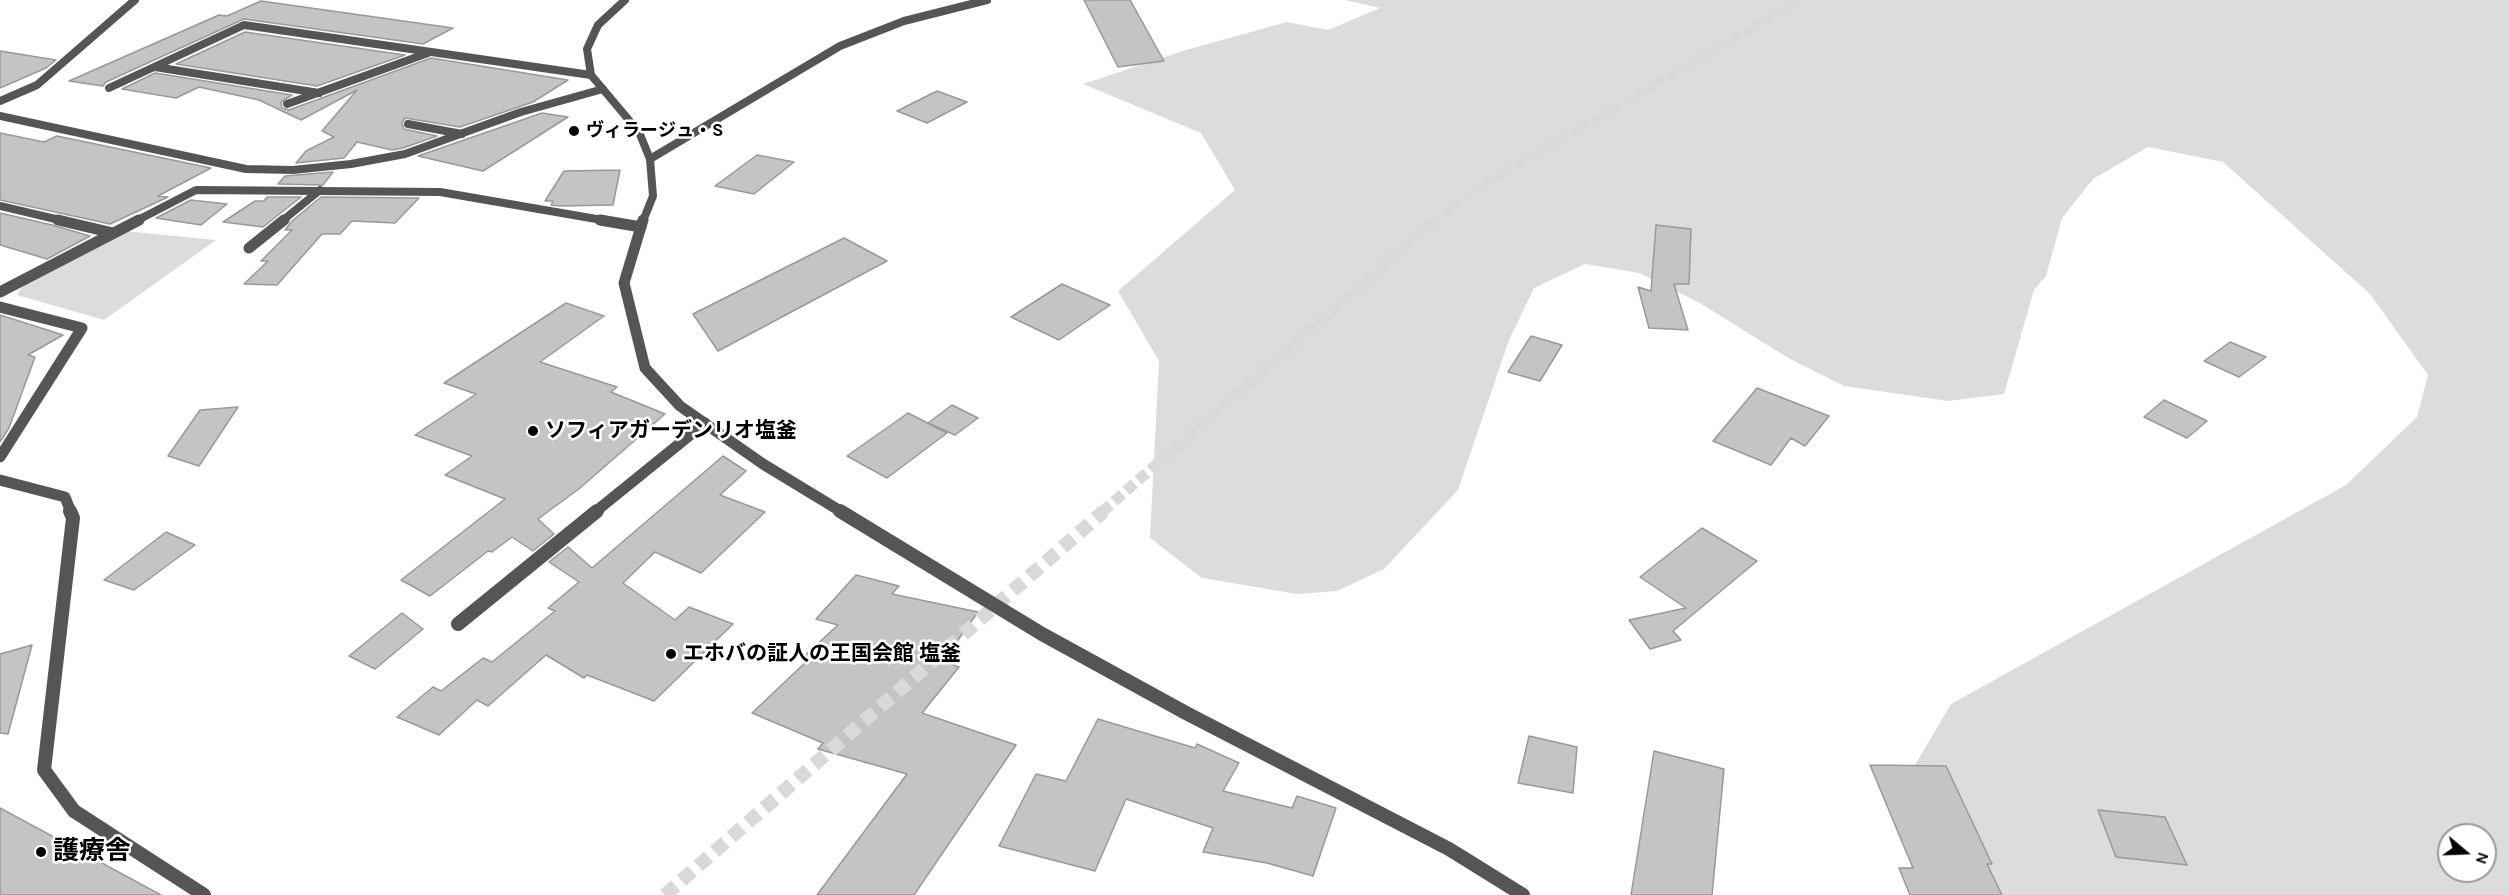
<!DOCTYPE html>
<meta charset="utf-8">
<style>
body{margin:0}
#map{position:relative;width:2509px;height:895px;overflow:hidden;background:#fff;font-family:Karla,sans-serif}
canvas{display:block}
.north{position:absolute;left:2437px;top:823px;width:60px;height:60px;box-sizing:border-box;background:#fff;border:2px solid #999;border-radius:50%;rotate:109deg;font-size:16px;font-weight:700;line-height:24px;text-align:center;color:#000}
.north::after{content:'';display:block;margin:auto;width:21px;height:27px;background:#000;clip-path:polygon(50% 0,100% 100%,50% 72%,0 100%)}
</style>
<div id="map">
<canvas width="2509" height="895"></canvas>
<div class="north">N</div>
</div>
<script>
const ctx = document.querySelector('canvas').getContext('2d');
ctx.lineJoin = 'round';
function fillPath(path, color) {
  ctx.fillStyle = color;
  ctx.fill(path, 'evenodd');
}
function toPath(rows) {
  const path = new Path2D();
  for (const r of rows) {
    path.moveTo(r[0], r[1]);
    for (let i = 2; i < r.length; i += 2) path.lineTo(r[i], r[i + 1]);
  }
  return path;
}
function stroke(path, color, width, dash) {
  ctx.strokeStyle = color;
  ctx.lineWidth = width;
  ctx.lineCap = dash ? 'butt' : 'round';
  ctx.setLineDash(dash || []);
  ctx.stroke(path);
}
function write(font, color, halo, rows, align = 'center') {
  ctx.font = font + ' Karla,"Noto Sans JP",sans-serif';
  ctx.lineWidth = 5;
  ctx.setLineDash([]);
  ctx.textBaseline = 'middle';
  ctx.strokeStyle = halo;
  ctx.fillStyle = color;
  for (const [text, x, y, turn = 0] of rows) {
    ctx.save();
    ctx.translate(x, y);
    ctx.rotate((+turn || 0) * Math.PI / 180);
    ctx.textAlign = isNaN(turn) ? turn : align;
    if (halo) ctx.strokeText(text, 0, 0);
    ctx.fillText(text, 0, 0);
    ctx.restore();
  }
}
const green = toPath([
 [1345,0,2509,0,2509,895,1948,895,1912,770,1951,704,2346,485,2417,417,2428,375,2370,294,2223,162,2148,147,2093,179,2062,218,2046,276,2034,290,2004,394,1948,401,1844,386,1790,359,1698,302,1639,273,1585,264,1534,288,1509,340,1458,490,1384,569,1337,591,1297,594,1202,578,1150,538,1159,361,1118,291,1235,190,1201,133,1083,84,1186,50,1287,22,1328,30,1380,8],
 [2449,835,2485,835,2485,871,2449,871],
 [125,231,216,240,104,320,17,295,23,285]
]);
const building = toPath([
 [1084,0,1130,0,1164,61,1118,67,1084,0],
 [261,1,453,28,423,44,244,19,106,82,103,86,69,81,219,15,227,16,261,1],
 [245,32,405,55,317,86,176,64,245,32],
 [0,51,56,60,46,68,0,88,0,51],
 [431,58,568,80,533,102,460,127,405,118,402,123,404,129,437,136,403,148,392,150,357,142,344,158,296,163,306,151,334,137,322,131,357,90,301,120,259,100,199,87,176,98,122,89,155,73,292,95,281,102,282,108,289,110,431,58],
 [937,91,967,102,927,123,897,111,937,91],
 [542,113,568,117,483,171,418,156,542,113],
 [0,133,44,142,57,136,211,168,158,196,168,197,110,224,0,200,0,133],
 [757,155,794,162,754,194,715,186,757,155],
 [620,170,613,205,559,206,551,205,553,201,545,201,564,171,620,170],
 [333,172,323,185,278,184,285,176,333,172],
 [267,197,301,197,263,227,223,222,255,201,264,201,267,197],
 [321,197,419,198,395,223,352,221,340,234,322,234,277,285,244,284,268,261,261,261,292,230,285,230,292,221,321,197],
 [191,200,227,204,201,225,156,218,191,200],
 [0,213,52,225,90,236,47,259,0,245,0,213],
 [1656,225,1691,229,1689,284,1674,284,1688,330,1649,328,1638,287,1651,291,1656,225],
 [844,238,887,261,718,351,693,314,844,238],
 [1062,284,1110,305,1059,340,1011,317,1062,284],
 [566,303,604,316,540,362,617,387,611,392,665,414,580,488,538,519,554,534,533,551,512,537,492,552,488,551,430,596,401,580,505,499,445,475,472,456,415,435,476,394,444,383,566,303],
 [0,315,63,335,28,355,35,357,9,428,0,442,0,315],
 [1531,336,1562,345,1540,381,1508,372,1531,336],
 [2230,342,2266,357,2239,377,2204,361,2230,342],
 [1757,388,1829,416,1805,446,1791,438,1771,465,1713,441,1757,388],
 [2164,400,2207,421,2187,438,2144,417,2164,400],
 [952,405,978,418,955,435,928,423,952,405],
 [238,407,199,466,168,456,200,410,238,407],
 [908,413,947,433,887,478,847,456,908,413],
 [723,456,746,471,720,495,765,512,701,573,655,552,623,583,675,620,689,607,733,624,654,701,587,675,584,678,546,655,488,706,477,700,439,735,397,717,433,687,441,691,483,658,492,662,555,611,548,608,579,582,549,562,568,547,592,568,723,456],
 [1702,528,1757,561,1673,631,1681,640,1650,649,1629,620,1686,608,1640,577,1702,528],
 [166,532,195,545,134,590,104,580,166,532],
 [856,575,899,586,892,594,978,612,943,661,959,667,922,713,1016,745,914,895,817,895,907,774,818,749,823,743,752,713,808,660,802,658,838,625,816,619,856,575],
 [402,613,423,629,375,669,349,656,402,613],
 [32,645,8,734,0,733,0,654,32,645],
 [1098,719,1195,748,1197,744,1239,763,1223,791,1292,808,1297,796,1336,808,1313,876,1267,863,1203,852,1213,828,1126,799,1095,871,999,846,1036,774,1066,781,1098,719],
 [1529,736,1577,747,1573,793,1518,783,1529,736],
 [1654,751,1724,769,1712,895,1631,895,1654,751],
 [1870,765,1946,766,1992,864,1987,864,2002,895,1910,895,1899,868,1913,868,1870,765],
 [0,808,161,895,0,895,0,808],
 [2098,810,2165,817,2187,865,2116,857,2098,810]
]);
const secondaryTunnelFar2 = toPath([
 [1434,221,1479,187,1800,0]
]);
const secondaryTunnelFar1 = toPath([
 [1102,512,1436,220]
]);
const secondaryTunnel = toPath([
 [665,895,1104,511]
]);
const serviceFar1 = toPath([
 [282,221,320,190]
]);
const service = toPath([
 [249,248,284,220]
]);
const minorFar2 = toPath([
 [155,67,319,93],
 [109,88,244,25,591,75],
 [0,101,37,85,135,0],
 [287,104,428,53],
 [0,116,246,169,293,170,351,164,405,154,521,112,603,89],
 [408,124,462,134],
 [0,206,64,221],
 [136,221,196,190,440,192,608,221]
]);
const minorFar1 = toPath([
 [58,220,113,233],
 [600,220,641,227],
 [0,292,139,220],
 [0,307,82,328,0,457],
 [0,480,65,497,71,512],
 [595,512,705,423]
]);
const minor = toPath([
 [70,511,73,518,44,770,74,811,204,895],
 [458,624,597,511]
]);
const tertiaryFar2 = toPath([
 [625,0,598,25,587,49,591,75,639,132,650,159,653,196,643,221],
 [650,159,840,46,904,21,987,0]
]);
const tertiaryFar1 = toPath([
 [643,220,624,283,645,368,680,406,763,464,842,512]
]);
const tertiary = toPath([
 [840,511,1042,634,1186,713,1449,849,1523,895]
]);
const markers = [
 [574,131,6,"#000"],
 [533,431,6,"#000"],
 [671,654,6,"#000"],
 [41,852,6,"#000"]
];
const farPoinames = [
 ["ヴィラージュ・S",586,131]
];
const poiNames = [
 ["ソフィアガーデンリオ塩釜",545,431],
 ["エホバの証人の王国会館 塩釜",683,654]
];
const nearPoinames = [
 ["護療舎",53,852]
];
fillPath(green, '#dcdcdc');
fillPath(building, '#c4c4c4');
stroke(building, '#999', 1.5);
stroke(secondaryTunnelFar2, '#d9d9d9', 8, [8, 4.5]);
stroke(secondaryTunnelFar1, '#d9d9d9', 11, [11, 5]);
stroke(secondaryTunnel, '#d9d9d9', 14, [14, 8]);
stroke(serviceFar1, '#555', 8);
stroke(service, '#555', 11);
stroke(minorFar2, '#555', 8);
stroke(minorFar1, '#555', 11);
stroke(minor, '#555', 14);
stroke(tertiaryFar2, '#555', 8);
stroke(tertiaryFar1, '#555', 11);
stroke(tertiary, '#555', 14);
for (const [x, y, r, color] of markers) {
  const dot = new Path2D();
  dot.arc(x, y, r, 0, 2 * Math.PI);
  ctx.fillStyle = color;
  ctx.fill(dot);
  stroke(dot, '#fff', 2);
}
write('bold 18px', '#000', '#fff', farPoinames, 'left');
write('bold 21px', '#000', '#fff', poiNames, 'left');
write('bold 26px', '#000', '#fff', nearPoinames, 'left');
</script>
